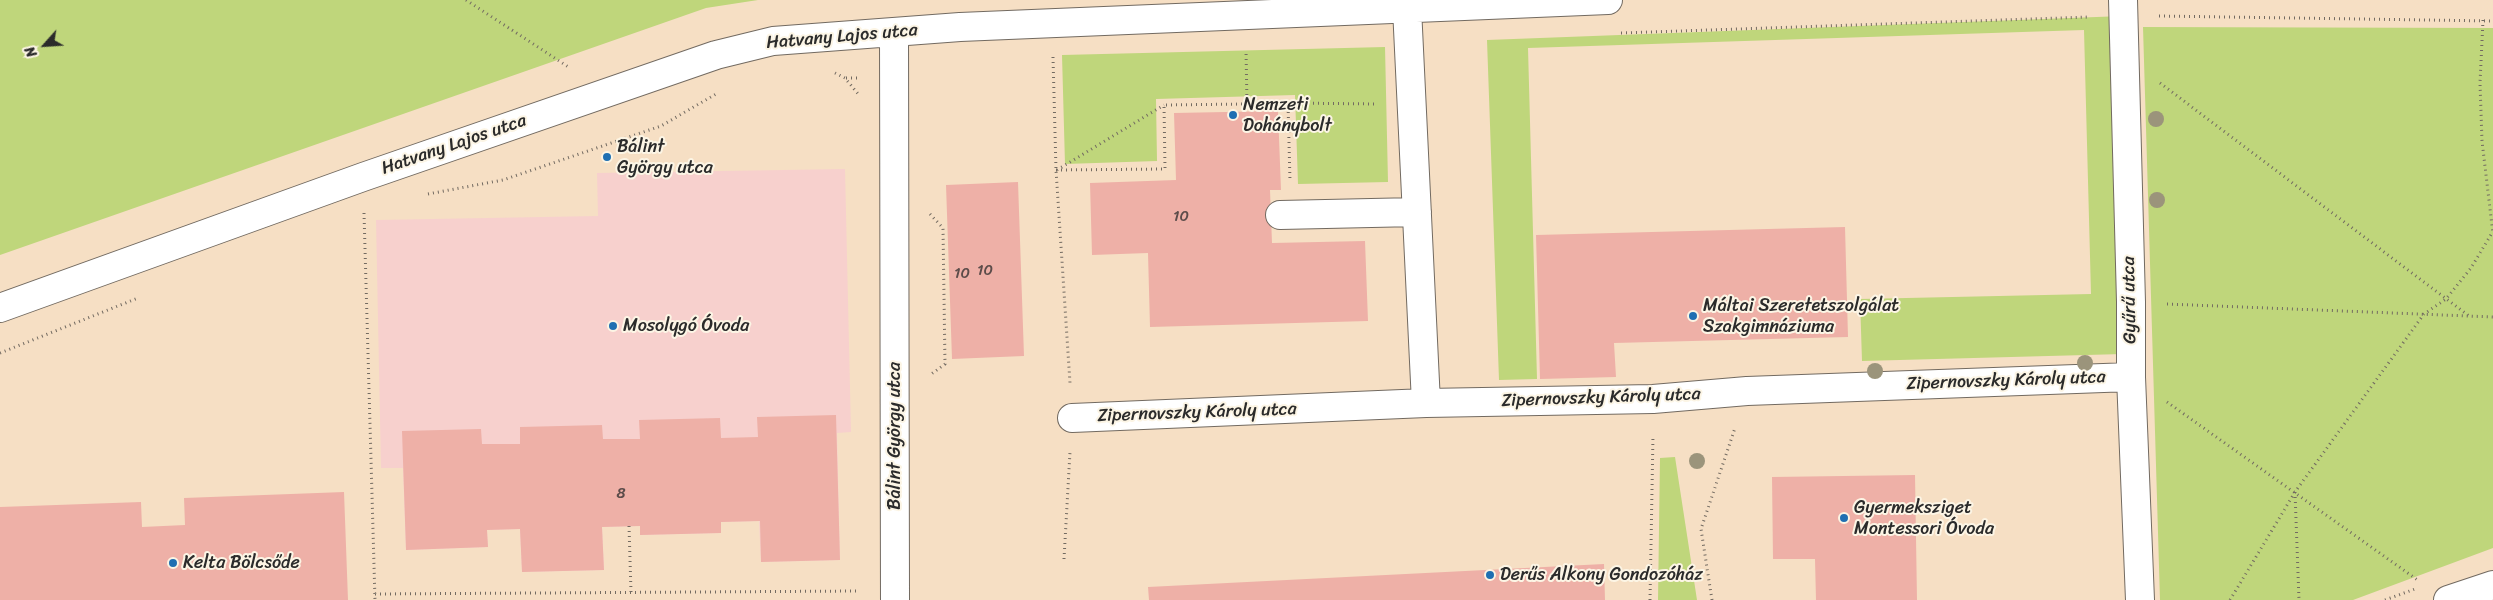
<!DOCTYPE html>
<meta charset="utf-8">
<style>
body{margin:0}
#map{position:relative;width:2493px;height:600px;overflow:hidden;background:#f6dfc4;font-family:Sriracha,sans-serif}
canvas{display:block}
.north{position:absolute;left:20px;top:20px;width:50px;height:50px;-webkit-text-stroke:4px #fcf5e5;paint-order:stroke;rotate:244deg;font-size:14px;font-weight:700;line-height:20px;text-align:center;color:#2b2b2b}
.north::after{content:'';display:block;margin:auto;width:18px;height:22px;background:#2b2b2b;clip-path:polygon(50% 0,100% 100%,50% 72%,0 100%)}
</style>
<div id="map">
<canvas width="2493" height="600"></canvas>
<div class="north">N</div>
</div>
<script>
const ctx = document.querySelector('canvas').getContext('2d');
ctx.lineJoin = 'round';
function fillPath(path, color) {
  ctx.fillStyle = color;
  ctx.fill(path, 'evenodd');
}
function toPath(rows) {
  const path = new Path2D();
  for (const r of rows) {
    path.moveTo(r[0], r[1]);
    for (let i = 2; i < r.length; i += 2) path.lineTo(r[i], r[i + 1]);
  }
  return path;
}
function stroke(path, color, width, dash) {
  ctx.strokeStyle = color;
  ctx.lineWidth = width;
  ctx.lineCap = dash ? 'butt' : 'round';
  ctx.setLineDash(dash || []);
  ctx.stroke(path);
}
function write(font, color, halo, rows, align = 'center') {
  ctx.font = font + ' Sriracha,sans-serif';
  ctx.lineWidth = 4;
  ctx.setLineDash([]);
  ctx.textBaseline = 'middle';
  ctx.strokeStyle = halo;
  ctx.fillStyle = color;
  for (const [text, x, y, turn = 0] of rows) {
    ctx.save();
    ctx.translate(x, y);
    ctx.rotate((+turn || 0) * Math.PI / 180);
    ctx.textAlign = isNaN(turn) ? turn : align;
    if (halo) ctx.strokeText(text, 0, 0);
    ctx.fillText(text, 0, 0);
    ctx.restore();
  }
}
const built = toPath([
 [845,169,851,432,837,433,840,560,761,562,759,521,721,522,721,533,640,535,640,526,602,527,604,570,522,572,520,529,487,530,488,547,406,550,403,468,381,468,376,220,598,216,597,173]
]);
const green = toPath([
 [0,0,758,0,706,8,0,255],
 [2123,16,2123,354,1862,361,1860,299,2091,294,2084,30,1528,48,1537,379,1499,380,1487,40],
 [2143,27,2493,28,2493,548,2353,600,2160,600],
 [1385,47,1388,182,1298,184,1295,95,1156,99,1157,161,1065,164,1062,55],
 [1675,457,1697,600,1658,600,1660,458]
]);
const building = toPath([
 [1278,111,1281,190,1270,190,1272,243,1365,241,1368,321,1150,327,1148,253,1092,255,1090,183,1176,180,1174,113],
 [1018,182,1024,356,952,359,946,185],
 [1845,227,1848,337,1614,343,1616,377,1540,379,1536,235],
 [836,415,840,560,761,562,760,521,721,522,721,533,640,535,640,526,602,527,604,570,522,572,520,529,487,530,488,547,406,550,402,431,481,429,482,444,520,444,520,427,602,425,603,439,640,439,639,420,720,418,721,438,758,437,757,417],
 [1915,475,1917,600,1816,600,1815,559,1773,559,1772,477],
 [344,492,348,600,0,600,0,507,141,502,142,527,185,525,184,498],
 [1604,564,1605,600,1149,600,1148,587]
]);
const path = toPath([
 [466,0,570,68],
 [2159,16,2493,21],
 [2483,20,2480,83,2482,141,2493,234],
 [1621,33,2090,17],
 [1053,57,1056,170,1070,383],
 [835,73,845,78,859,95],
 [846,78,860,78],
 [2160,83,2469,316],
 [1288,103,1377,104],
 [1247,104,1288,103,1290,181],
 [1056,170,1165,169,1164,105,1247,104,1246,50],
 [1057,170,1164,105],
 [428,194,503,180,661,126,716,94],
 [364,213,375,600],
 [930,214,943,228,945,364,930,375],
 [2167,304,2493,317],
 [0,353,138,298],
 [2167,402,2419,581],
 [2295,492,2299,600],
 [629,526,631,592],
 [1064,559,1070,452],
 [375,594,859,591],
 [1650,600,1653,435],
 [1712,600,1701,529,1735,428],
 [2230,600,2295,492,2424,314,2446,299,2471,268,2492,233],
 [2385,600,2415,589]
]);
const minor = toPath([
 [2123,0,2131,302,2131,377,2140,600],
 [1407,8,1426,403],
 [894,32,895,600],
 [1280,215,1417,212],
 [0,308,363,177,716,55,773,41,960,27,1608,0],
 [1072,418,1426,403,1653,399,1747,391,2131,377],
 [2448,600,2493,585]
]);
const trees = [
 [2156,119],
 [2157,200],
 [2085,363],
 [1875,371],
 [1697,461]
];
const markers = [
 [1233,115,5,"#1f6fb2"],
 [607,157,5,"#1f6fb2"],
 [1693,316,5,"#1f6fb2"],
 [613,326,5,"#1f6fb2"],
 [1844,518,5,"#1f6fb2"],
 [173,563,5,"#1f6fb2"],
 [1490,575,5,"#1f6fb2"]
];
const numberNames = [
 ["10",1181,217],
 ["10",985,271],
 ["10",962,274],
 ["8",621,494]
];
const streetNames = [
 ["Hatvany Lajos utca",842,37,-5],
 ["Hatvany Lajos utca",454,145,-19],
 ["Gyűrű utca",2130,300,-91],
 ["Zipernovszky Károly utca",2006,381,-2],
 ["Zipernovszky Károly utca",1601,398,-2],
 ["Zipernovszky Károly utca",1197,413,-2],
 ["Bálint György utca",895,436,-90]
];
const poiNames = [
 ["Nemzeti",1243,105],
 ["Dohánybolt",1243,126],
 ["Bálint",617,147],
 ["György utca",617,168],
 ["Máltai Szeretetszolgálat",1703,306],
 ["Szakgimnáziuma",1703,327],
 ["Mosolygó Óvoda",623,326],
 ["Gyermeksziget",1854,508],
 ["Montessori Óvoda",1854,529],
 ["Kelta Bölcsőde",183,563],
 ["Derűs Alkony Gondozóház",1500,575]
];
fillPath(built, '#f7d0cd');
fillPath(green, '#bfd67b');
fillPath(building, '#eeb0a7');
stroke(minor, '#726a61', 30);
stroke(path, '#726a61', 3, [1, 4]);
stroke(minor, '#fff', 28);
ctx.fillStyle = '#9b947b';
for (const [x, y] of trees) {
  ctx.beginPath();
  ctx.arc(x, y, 8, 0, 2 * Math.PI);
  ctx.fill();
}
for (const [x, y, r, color] of markers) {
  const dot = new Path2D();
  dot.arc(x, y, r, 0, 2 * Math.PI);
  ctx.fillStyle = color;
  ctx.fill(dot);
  stroke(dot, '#fcf5e5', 2);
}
write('15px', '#5c4c4a', null, numberNames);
write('18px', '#2b2b2b', '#fcf5e5', streetNames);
write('18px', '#2b2b2b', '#fcf5e5', poiNames, 'left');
</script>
